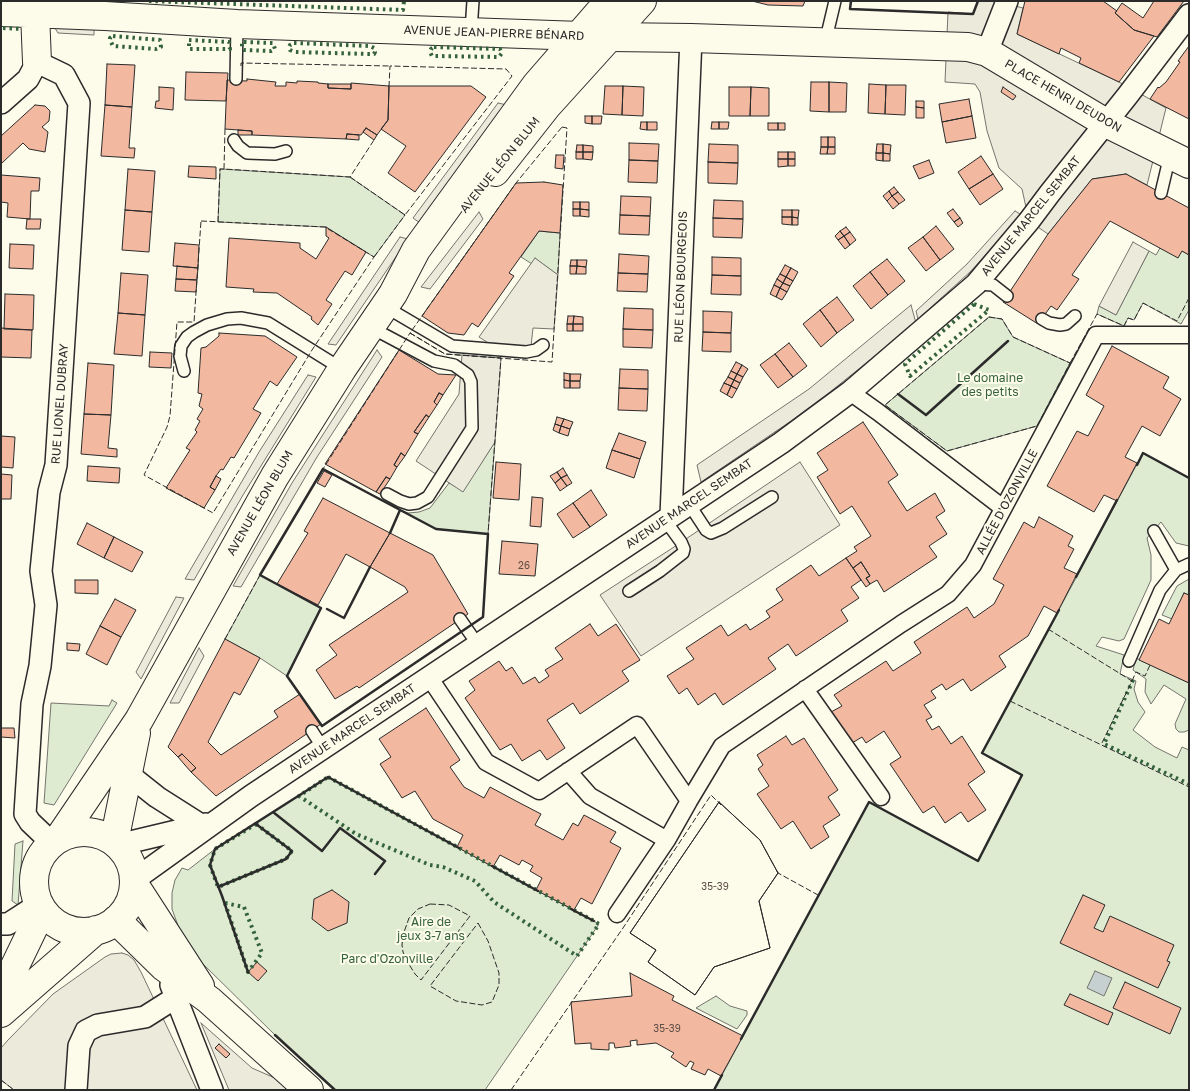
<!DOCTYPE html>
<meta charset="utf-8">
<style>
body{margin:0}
#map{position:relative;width:1190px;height:1091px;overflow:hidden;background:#fdfbea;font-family:"Golos Text",sans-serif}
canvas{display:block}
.frame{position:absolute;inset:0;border:2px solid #2b2b2b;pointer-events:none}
</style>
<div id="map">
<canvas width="1190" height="1091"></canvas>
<div class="frame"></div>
</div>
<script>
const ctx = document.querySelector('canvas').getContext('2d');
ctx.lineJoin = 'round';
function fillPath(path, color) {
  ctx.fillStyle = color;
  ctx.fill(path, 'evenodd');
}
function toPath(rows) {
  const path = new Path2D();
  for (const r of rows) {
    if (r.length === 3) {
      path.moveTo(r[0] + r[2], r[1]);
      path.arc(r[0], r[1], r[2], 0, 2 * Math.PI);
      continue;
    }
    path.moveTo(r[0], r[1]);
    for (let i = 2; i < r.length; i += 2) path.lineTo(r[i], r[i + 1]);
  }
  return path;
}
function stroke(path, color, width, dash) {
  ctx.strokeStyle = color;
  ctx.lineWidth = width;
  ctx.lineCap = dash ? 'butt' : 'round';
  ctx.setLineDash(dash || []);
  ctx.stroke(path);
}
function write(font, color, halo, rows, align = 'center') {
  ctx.font = font + ' "Golos Text",sans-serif';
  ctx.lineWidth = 4;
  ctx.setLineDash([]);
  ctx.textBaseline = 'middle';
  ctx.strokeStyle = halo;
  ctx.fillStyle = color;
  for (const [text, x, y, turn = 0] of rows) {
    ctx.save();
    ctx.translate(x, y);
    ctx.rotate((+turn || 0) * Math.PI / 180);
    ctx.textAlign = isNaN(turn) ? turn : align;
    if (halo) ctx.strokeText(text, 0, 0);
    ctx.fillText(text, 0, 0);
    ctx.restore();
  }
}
const green = toPath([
 [220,169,350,177,405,215,374,257,325,227,218,222,220,169],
 [539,231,560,233,558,275,536,259,532,264,521,257,539,231],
 [1160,248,1182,251,1189,255,1189,310,1181,324,1143,303,1134,320,1128,318,1124,326,1097,314,1099,306,1116,315,1149,251,1156,255,1160,248],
 [989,317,1002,319,1013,337,1070,363,1037,426,947,451,885,405,989,317],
 [495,442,488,534,436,529,400,510,408,513,419,512,430,508,449,483,463,491,495,442],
 [1143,453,1189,478,1189,546,1176,543,1161,522,1147,538,1151,555,1151,580,1124,639,1119,641,1102,637,1096,646,1124,655,1120,674,1136,681,1134,689,1138,702,1145,712,1133,730,1155,747,1177,758,1182,747,1189,750,1189,1090,714,1090,869,802,978,861,1022,776,982,753,1143,453],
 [260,575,321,608,287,676,260,658,225,639,260,575],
 [1189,579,1189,595,1184,593,1172,619,1162,615,1177,586,1189,579],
 [1136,658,1189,683,1189,730,1184,732,1179,732,1176,729,1175,724,1186,699,1164,685,1151,704,1145,692,1146,679,1133,670,1136,658],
 [112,700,117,703,54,805,44,803,51,703,109,706,112,700],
 [328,777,599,924,485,1090,335,1090,275,1035,202,963,184,940,180,931,172,909,172,893,175,880,182,868,188,870,215,849,328,777],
 [23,841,18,905,12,901,15,844,23,841],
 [716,996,730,1006,747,1011,747,1015,737,1029,696,1008,716,996]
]);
const parking = toPath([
 [978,1,996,1,1023,8,1017,34,1119,82,1166,108,1147,185,1126,174,1092,179,1048,234,1029,221,1022,189,999,168,987,131,980,92,975,84,945,82,948,12,973,14,978,1],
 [53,25,94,28,94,35,58,33,53,25],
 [498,103,507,105,420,223,413,218,498,103],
 [1015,211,1022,215,970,272,918,319,916,311,967,264,1015,211],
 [479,212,483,219,430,289,421,287,479,212],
 [400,237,408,239,336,345,328,344,400,237],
 [1133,242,1149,251,1116,315,1099,306,1133,242],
 [535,258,558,275,554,329,533,328,531,346,528,346,490,344,479,337,535,258],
 [911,305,916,323,830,392,791,421,701,482,697,465,809,389,911,305],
 [377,350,382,357,317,457,241,587,233,586,292,483,377,350],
 [462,355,501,358,495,442,463,492,416,461,459,394,462,355],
 [308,375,316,377,243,495,194,580,185,579,259,452,308,375],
 [800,462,840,525,641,656,600,595,674,547,800,462],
 [176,597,184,598,141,679,136,672,176,597],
 [199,648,204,656,179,703,170,703,199,648],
 [122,953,128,955,134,960,141,972,197,1090,14,1090,1,1080,1,1048,8,1040,53,994,105,957,111,954,122,953],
 [201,1023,252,1068,277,1079,289,1090,229,1090,201,1023]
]);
const water = toPath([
 [1095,971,1112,978,1104,996,1087,988,1095,971]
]);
const building = toPath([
 [752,1,805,1,803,6,768,5,752,1],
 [1025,1,1103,1,1117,11,1115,13,1134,30,1154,36,1119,82,1079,63,1081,58,1061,48,1059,54,1017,34,1025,1],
 [1154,1,1184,1,1157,37,1134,30,1115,13,1122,3,1143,18,1154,1],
 [1189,46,1189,119,1150,99,1158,87,1159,88,1166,82,1180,62,1178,61,1189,46],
 [107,64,135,65,132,107,105,105,107,64],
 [186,72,228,73,226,101,185,100,186,72],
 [247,79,276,82,275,86,286,86,286,82,297,83,297,81,318,82,318,83,328,84,328,88,351,89,351,83,389,86,388,120,377,135,366,128,361,135,347,134,346,139,252,135,252,131,225,129,227,80,247,81,247,79],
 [811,82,829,82,829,112,810,111,811,82],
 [829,82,847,83,846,112,829,112,829,82],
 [328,84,351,84,351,89,328,88,328,84],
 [869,84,886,85,885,114,868,113,869,84],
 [886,85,906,85,905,115,885,114,886,85],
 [389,86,471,86,486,97,415,192,388,173,406,146,381,129,388,120,389,86],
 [605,86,623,86,622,115,603,114,605,86],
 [623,86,644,87,643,116,622,115,623,86],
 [159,87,174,88,173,110,155,108,156,101,159,101,159,87],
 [729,87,751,87,750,116,729,116,729,87],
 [751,87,769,88,769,116,750,116,751,87],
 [1003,87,1016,96,1013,100,1001,92,1003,87],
 [969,99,972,116,942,122,939,104,969,99],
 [916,101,924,101,924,108,916,107,916,101],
 [35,105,45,106,50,111,49,121,42,127,48,132,45,152,29,149,23,143,1,164,1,136,35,105],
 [105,105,132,107,129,148,135,148,134,158,101,156,105,105],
 [916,107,924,108,924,118,916,118,916,107],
 [585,116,592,116,592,124,585,123,585,116],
 [592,116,602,116,601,124,592,124,592,116],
 [972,116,976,138,946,143,942,122,972,116],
 [641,122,647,122,647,130,640,129,641,122],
 [647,122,657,122,657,130,647,130,647,122],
 [712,122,719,122,719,129,711,129,712,122],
 [719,122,729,122,728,129,719,129,719,122],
 [768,123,778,123,778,130,768,130,768,123],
 [778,123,785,123,785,130,778,130,778,123],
 [366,128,377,135,374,140,363,132,366,128],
 [238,130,252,131,252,135,238,135,238,130],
 [347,134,359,135,359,140,346,139,347,134],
 [821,137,828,137,828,147,821,147,821,137],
 [828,137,835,137,835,147,828,147,828,137],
 [629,143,659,144,658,161,629,160,629,143],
 [709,144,738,145,738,163,708,162,709,144],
 [877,144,883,144,883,153,876,153,877,144],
 [883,144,891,145,890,154,883,153,883,144],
 [577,145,583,145,583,152,576,152,577,145],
 [583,145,593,146,593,152,583,152,583,145],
 [821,147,828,147,827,154,820,154,821,147],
 [828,147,835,147,835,154,827,154,828,147],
 [576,152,583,152,583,159,576,159,576,152],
 [583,152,593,152,592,160,583,159,583,152],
 [778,152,788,152,788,159,778,159,778,152],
 [788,152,795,152,795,159,788,159,788,152],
 [876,153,883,153,883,161,876,160,876,153],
 [883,153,890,154,890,161,883,161,883,153],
 [556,155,564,155,563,169,555,168,556,155],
 [981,156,993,174,969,189,958,172,981,156],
 [778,159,788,159,788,166,778,167,778,159],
 [788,159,795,159,795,166,788,166,788,159],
 [629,160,658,161,657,183,628,182,629,160],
 [929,160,934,173,919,179,913,166,929,160],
 [708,162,738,163,737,184,708,183,708,162],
 [189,166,216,167,216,179,188,177,189,166],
 [128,169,155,171,152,212,125,210,128,169],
 [993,174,1003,189,980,205,969,189,993,174],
 [1126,174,1189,208,1189,255,1182,251,1178,258,1110,221,1072,275,1079,279,1057,310,1051,306,1038,324,1003,302,1048,234,1092,179,1126,174],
 [1,175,40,178,39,191,31,191,30,219,7,217,8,203,1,202,1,175],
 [544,182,563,185,560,233,539,231,509,273,514,276,478,327,472,323,464,335,448,333,422,316,516,183,544,182],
 [894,187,898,192,892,196,889,191,894,187],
 [889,191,892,196,887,201,883,196,889,191],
 [898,192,905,200,899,204,892,196,898,192],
 [621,196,651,197,650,216,620,215,621,196],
 [892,196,899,204,893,209,887,201,892,196],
 [714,200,743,201,743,219,713,218,714,200],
 [573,202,580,202,580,209,573,209,573,202],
 [580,202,589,202,589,210,580,209,580,202],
 [573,209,580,209,580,216,573,216,573,209],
 [580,209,589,210,589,217,580,216,580,209],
 [953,209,960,218,954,222,947,213,953,209],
 [125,210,152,212,149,252,122,250,125,210],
 [782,210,792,210,792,217,782,217,782,210],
 [792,210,799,210,798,218,792,217,792,210],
 [620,215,650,216,649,235,619,234,620,215],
 [782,217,792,217,792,225,782,224,782,217],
 [792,217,798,218,798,225,792,225,792,217],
 [713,218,743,219,742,238,713,237,713,218],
 [960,218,963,223,958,227,954,222,960,218],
 [27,219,41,219,40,229,26,229,27,219],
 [936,226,954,249,940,260,923,237,936,226],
 [326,227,366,252,352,275,345,271,326,300,332,304,318,325,311,319,312,317,277,293,253,292,254,289,226,287,229,238,300,243,300,248,316,259,329,238,326,236,326,227],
 [846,227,850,232,844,236,840,231,846,227],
 [840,231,844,236,838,240,835,236,840,231],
 [850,232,856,240,850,245,844,236,850,232],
 [844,236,850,245,845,249,838,240,844,236],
 [923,237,940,260,926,271,908,248,923,237],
 [175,243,199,245,198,268,173,266,175,243],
 [10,244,34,245,33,269,9,268,10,244],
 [619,254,649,256,648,274,618,273,619,254],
 [712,257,741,258,741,276,712,275,712,257],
 [887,259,905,281,888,295,870,272,887,259],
 [571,260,577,260,577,266,570,266,571,260],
 [577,260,587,260,586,267,577,266,577,260],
 [785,265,791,268,786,277,780,274,785,265],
 [177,266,198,268,197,280,176,279,177,266],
 [570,266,577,266,576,274,570,274,570,266],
 [577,266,586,267,586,274,576,274,577,266],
 [791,268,798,272,793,281,786,277,791,268],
 [870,272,888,295,871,309,853,286,870,272],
 [121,273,148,275,145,315,118,313,121,273],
 [618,273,648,274,647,292,617,291,618,273],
 [780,274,786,277,783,283,777,279,780,274],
 [712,275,741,276,741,295,711,294,712,275],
 [786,277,793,281,790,286,783,283,786,277],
 [176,279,197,280,196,292,175,291,176,279],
 [777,279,783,283,780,288,774,285,777,279],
 [783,283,790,286,787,292,780,288,783,283],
 [774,285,780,288,776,297,770,294,774,285],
 [780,288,787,292,782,300,776,297,780,288],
 [5,294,34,295,33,330,4,329,5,294],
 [837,297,854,320,837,333,820,310,837,297],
 [624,308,653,309,653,330,623,329,624,308],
 [820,310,837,333,821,347,803,324,820,310],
 [703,311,732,312,731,333,703,332,703,311],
 [118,313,145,315,142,356,114,354,118,313],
 [568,316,574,316,573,324,567,324,568,316],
 [574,316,583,317,583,324,573,324,574,316],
 [567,324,573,324,573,331,567,331,567,324],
 [573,324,583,324,583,331,573,331,573,324],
 [1,328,32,330,31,358,1,357,1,328],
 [623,329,653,330,652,348,623,347,623,329],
 [703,332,731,333,731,352,702,351,703,332],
 [219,333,265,336,297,357,277,386,270,381,253,409,261,413,234,458,231,457,223,470,221,469,216,476,210,487,215,490,204,508,166,488,190,450,186,448,197,432,195,430,200,421,197,419,203,409,199,406,202,394,198,393,201,348,206,347,219,336,219,333],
 [789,343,807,366,793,377,775,354,789,343],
 [1112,346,1169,377,1163,388,1181,399,1160,436,1142,426,1125,457,1137,463,1117,501,1104,495,1094,512,1047,486,1077,431,1088,436,1104,406,1086,395,1112,346],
 [399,350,438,374,456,375,443,395,439,393,434,402,437,405,429,417,426,415,414,432,418,434,405,456,401,453,394,465,397,467,390,479,386,477,376,492,325,464,399,350],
 [150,352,172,353,171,368,149,367,150,352],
 [775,354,793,377,778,388,760,365,775,354],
 [736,362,742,365,737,374,731,371,736,362],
 [88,363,114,365,111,415,84,414,88,363],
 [742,365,748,369,743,377,737,374,742,365],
 [620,369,648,370,648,389,619,388,620,369],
 [731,371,737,374,734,380,728,377,731,371],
 [564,373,570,374,570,381,564,380,564,373],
 [570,374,581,374,580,381,570,381,570,374],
 [737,374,743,377,740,383,734,380,737,374],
 [728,377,734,380,731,386,724,383,728,377],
 [564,380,570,381,570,388,564,388,564,380],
 [734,380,740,383,737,389,731,386,734,380],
 [570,381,580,381,580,388,570,388,570,381],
 [724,383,731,386,727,395,720,391,724,383],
 [731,386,737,389,732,398,727,395,731,386],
 [619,388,648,389,647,411,618,410,619,388],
 [439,393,443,395,437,405,434,402,439,393],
 [84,414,111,415,108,448,117,449,117,457,81,454,84,414],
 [426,415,429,417,418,434,414,432,426,415],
 [557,417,564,419,561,426,555,424,557,417],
 [564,419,573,422,570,429,561,426,564,419],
 [863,422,898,475,888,482,907,511,935,493,945,511,936,517,947,534,929,546,937,557,884,592,877,580,870,584,866,578,870,576,861,562,853,568,846,558,857,551,854,547,871,536,852,506,840,514,817,477,828,470,817,453,863,422],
 [555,424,561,426,559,433,553,430,555,424],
 [561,426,570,429,568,436,559,433,561,426],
 [619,433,646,442,640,459,612,450,619,433],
 [1,436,15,437,13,468,1,467,1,436],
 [612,450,640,459,634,478,606,468,612,450],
 [401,453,405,456,397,467,394,465,401,453],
 [496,462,521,464,519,500,493,498,496,462],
 [88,466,120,468,119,483,87,481,88,466],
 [563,468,567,475,561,478,557,472,563,468],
 [324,471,332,475,325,487,317,483,324,471],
 [557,472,561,478,555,483,550,476,557,472],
 [1,474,12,475,11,499,1,499,1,474],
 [567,475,572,483,567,486,561,478,567,475],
 [216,476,221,479,215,490,210,487,216,476],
 [386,477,390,479,380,494,376,492,386,477],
 [561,478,567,486,560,491,555,483,561,478],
 [591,490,607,515,590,527,573,503,591,490],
 [532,497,543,498,541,527,530,526,532,497],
 [323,498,390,533,370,567,346,554,318,605,277,584,308,533,304,531,323,498],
 [573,503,590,527,573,538,557,514,573,503],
 [1039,517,1073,536,1068,546,1074,549,1064,568,1077,574,1057,613,1044,606,1028,636,999,656,1006,667,971,691,963,679,946,690,942,684,931,691,936,698,924,705,932,717,926,720,932,730,939,726,951,744,962,736,985,772,968,784,986,810,968,822,961,812,945,823,934,806,923,813,890,764,901,757,884,731,866,743,862,737,852,743,831,712,842,706,834,695,886,661,893,671,921,653,914,642,967,607,974,618,994,604,1004,585,993,579,1024,522,1034,528,1039,517],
 [87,523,114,537,104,558,77,544,87,523],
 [390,533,433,555,468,614,359,688,357,686,335,699,316,670,337,655,329,645,408,592,405,587,370,567,390,533],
 [114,537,143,552,132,572,104,558,114,537],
 [502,541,538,544,535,576,499,574,502,541],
 [846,558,861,580,851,587,859,598,841,610,848,621,796,656,788,644,768,658,776,669,723,705,715,693,698,705,687,688,679,694,667,676,694,659,686,648,721,625,728,636,746,624,750,630,770,617,766,611,783,600,776,589,811,565,819,576,846,558],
 [861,562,870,576,866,578,870,584,866,587,853,568,861,562],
 [75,580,98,580,98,594,75,593,75,580],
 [1184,593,1189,595,1189,683,1139,660,1159,619,1169,624,1184,593],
 [115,599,136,610,121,637,100,626,115,599],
 [590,624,598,636,616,624,640,660,622,671,629,681,580,714,573,703,547,720,565,748,547,760,540,750,522,761,511,744,500,750,465,698,475,690,469,681,499,661,506,671,512,667,523,684,535,677,539,683,549,676,545,670,563,659,555,648,590,624],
 [100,626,121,637,107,665,86,654,100,626],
 [225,639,260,658,240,695,234,692,208,742,221,755,278,717,274,711,300,694,321,724,216,796,191,772,196,768,182,754,178,757,168,747,225,639],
 [67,643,80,644,79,651,67,650,67,643],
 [426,708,460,760,450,767,464,787,484,798,490,787,516,801,541,814,535,825,563,840,573,823,578,826,584,815,616,832,610,842,621,848,592,904,581,898,574,910,536,890,542,878,530,871,533,866,522,860,519,865,500,855,493,867,457,847,463,835,433,819,415,791,402,798,380,764,391,757,379,739,426,708],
 [1,728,14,728,15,738,1,737,1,728],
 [786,736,792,745,804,738,838,790,828,797,840,815,823,826,829,837,811,849,793,821,781,829,757,794,769,786,758,769,763,765,757,755,786,736],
 [182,754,196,768,191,772,178,757,182,754],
 [719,802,760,840,778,873,759,901,770,948,714,967,695,995,648,962,656,950,630,933,719,802],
 [719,802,760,840,778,873,759,901,770,948,714,967,695,995,648,962,656,950,630,933,719,802],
 [332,890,349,902,347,923,328,931,312,919,314,899,332,890],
 [1083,895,1105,905,1094,928,1103,932,1110,916,1174,945,1167,961,1170,962,1158,988,1060,943,1083,895],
 [257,962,267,971,258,981,248,972,257,962],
 [630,973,674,996,672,1000,743,1036,721,1076,708,1069,705,1075,691,1069,694,1063,690,1061,686,1067,671,1057,674,1053,656,1043,637,1045,637,1040,630,1041,631,1046,615,1048,614,1043,609,1043,609,1050,591,1049,591,1043,575,1044,571,1002,632,996,630,973],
 [1125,982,1181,1008,1170,1034,1113,1008,1125,982],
 [1070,994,1113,1013,1108,1025,1064,1005,1070,994],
 [219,1044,230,1054,226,1058,215,1048,219,1044]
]);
const service = toPath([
 [471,31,473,1],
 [825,43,835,1],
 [236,79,237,24],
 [234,140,238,146,247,153,275,154,286,151],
 [1161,193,1170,155],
 [976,284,993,285,1007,296],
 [384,306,452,346,526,352,536,350,543,345],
 [1042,319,1049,323,1060,325,1066,324,1075,316],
 [370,327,434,361,454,365,468,375,471,382,472,428,428,497,417,503,409,504,400,501,387,494],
 [184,371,180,356,181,346,187,337,194,332,207,325,227,319,241,318,268,323,342,369],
 [689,504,706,530,711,533,723,528,772,497],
 [1154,531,1176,570],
 [629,591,660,571,683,553,684,549,681,542,665,520],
 [460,619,478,645],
 [1129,661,1160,590,1176,570,1189,564],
 [312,731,323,748]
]);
const pedestrian = toPath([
 [850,392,878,412,1003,508],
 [429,677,486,762,539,791,637,725,689,801,722,746,901,624,948,594,973,565,1096,335,1189,335],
 [805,689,881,797],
 [568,771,590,796,667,840],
 [617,914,667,840,689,801]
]);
const minor = toPath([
 [987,52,1007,1],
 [1,103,28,79,37,62,64,75,79,103,56,465,49,492,41,571,46,605,40,666,32,704,25,814,30,822,52,843],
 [671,516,691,38],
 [128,774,157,797,201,825],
 [118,845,206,824],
 [134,880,251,796,781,443,850,392,976,284,1029,221,1050,193,1128,95,1189,15],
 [1,924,8,924,39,904],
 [171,985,212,1090],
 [76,1090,79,1046,86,1031,98,1025,145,1017,175,998]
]);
const tertiary = toPath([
 [1,12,105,16,237,24,610,37,691,38,968,47,987,52,1106,123,1189,164],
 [35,13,37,62],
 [134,884,200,986],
 [116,920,164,967,209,1000,309,1090]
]);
const primary = toPath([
 [495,172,547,106,642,1],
 [84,882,50],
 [59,838,139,720,275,476,342,369,393,294,416,250,536,85,609,1],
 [114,842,136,733],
 [1,995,42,910],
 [1,1013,96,930]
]);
const hedge = toPath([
 [149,1,403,10,404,1],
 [3,28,22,29],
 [113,36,160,40,161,47,156,49,113,46,110,40,110,38,113,36],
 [189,40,229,42,230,49,189,49,189,40],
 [244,42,273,43,275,49,271,51,244,50,242,48,242,43,244,42],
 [294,43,370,46,374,48,375,52,374,54,369,54,295,52,290,50,289,47,290,45,294,43],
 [434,47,500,49,502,53,499,57,434,56,432,56,430,52,431,49,434,47],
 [974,304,989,310,910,376,905,364,974,304],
 [1133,680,1104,744,1189,784],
 [328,777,594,921,599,924,577,956,494,902,475,881,443,867,430,865,356,834,299,796,328,777],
 [256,824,292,851,286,859,218,887,210,865,215,849,256,824],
 [225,903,244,907,262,953,248,972,225,903]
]);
const fence = toPath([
 [241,66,241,63,390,66],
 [562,127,567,128,552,362,445,354,410,333,516,183,562,127],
 [225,129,224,169,350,177,374,140],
 [350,177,405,215,512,76,506,69,390,66,389,86],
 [201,221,325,227,374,257,312,350,213,513,144,475,167,427,170,416,177,322,194,322,201,221],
 [218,222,220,169,224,169],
 [374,257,405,215,404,214],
 [989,317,1002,319,1013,337,1070,363,1037,426,947,451,885,405,989,317],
 [410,333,445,354,501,358,488,534,436,529,323,469,410,333],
 [1070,363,1097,314,1124,326,1128,318,1134,320,1143,303,1177,321,1189,298],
 [1048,629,1132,681,1101,745],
 [225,639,260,575],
 [1132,681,1136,672,1145,676,1150,665],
 [1010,701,1189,787],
 [777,871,778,873,818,895],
 [430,904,449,905,470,916,421,980,415,974,407,961,403,952,402,945,403,935,409,918,418,909,430,904],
 [478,923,488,941,499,973,499,985,492,1002,482,1005,456,1001,430,986,478,923],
 [1,1080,14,1090],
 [511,1090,623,928,711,795,721,805]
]);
const wall = toPath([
 [851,1,850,9,973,14,978,1],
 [898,394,926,415,1008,341],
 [1137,465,1143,453,1189,478],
 [323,469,436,529,488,534,483,617,322,726,287,676,321,608,260,575,323,469],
 [390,533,400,510],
 [1076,577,1117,500],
 [327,609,344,618,370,567],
 [273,812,322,851,340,828,385,861,375,874],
 [492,866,538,891],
 [218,887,286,859,292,851,256,824],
 [571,909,594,921],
 [248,972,222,896,210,865,215,849,328,777,459,848],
 [275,1035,335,1090],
 [741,1039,869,802,978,861,1022,775,982,753,1059,610],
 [714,1090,722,1075]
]);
const numberNames = [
 ["26",524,566],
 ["35-39",715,887],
 ["35-39",667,1029]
];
const streetNames = [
 ["AVENUE JEAN-PIERRE BÉNARD",494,33,2],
 ["PLACE HENRI DEUDON",1063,96,30],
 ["AVENUE LÉON BLUM",500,165,-51],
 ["AVENUE MARCEL SEMBAT",1031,216,-51],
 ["RUE LÉON BOURGEOIS",681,277,-88],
 ["RUE LIONEL DUBRAY",60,404,-86],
 ["ALLÉE D'OZONVILLE",1007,502,-62],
 ["AVENUE LÉON BLUM",260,503,-60],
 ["AVENUE MARCEL SEMBAT",689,504,-34],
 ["AVENUE MARCEL SEMBAT",352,729,-34]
];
const parkNames = [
 ["Le domaine",990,378],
 ["des petits",990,392],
 ["Aire de",431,922],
 ["jeux 3-7 ans",431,936],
 ["Parc d'Ozonville",387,959]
];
fillPath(green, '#deebd1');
stroke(green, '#74746e', 1);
fillPath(parking, '#eceadb');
stroke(parking, '#74746e', 1);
fillPath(water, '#c7d0d0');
stroke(water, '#74746e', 1);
fillPath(building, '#f2b8a0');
stroke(building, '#2b2b2b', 1);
stroke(service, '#2b2b2b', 14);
stroke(pedestrian, '#2b2b2b', 19);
stroke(minor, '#2b2b2b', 24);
stroke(tertiary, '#2b2b2b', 30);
stroke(primary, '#2b2b2b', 30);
stroke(service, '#fdfbea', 11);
stroke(pedestrian, '#fdfbea', 16);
stroke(minor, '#fdfbea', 21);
stroke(tertiary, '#fdfbea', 28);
stroke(primary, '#fdfbea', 28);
stroke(hedge, '#34623c', 4, [2.5, 4]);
stroke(fence, '#2b2b2b', 1, [6, 2.5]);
stroke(wall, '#2b2b2b', 2.5);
write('10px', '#5d4e48', null, numberNames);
write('12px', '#2b2b2b', '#fdfbea', streetNames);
write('12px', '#34623c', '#fdfbea', parkNames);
</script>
